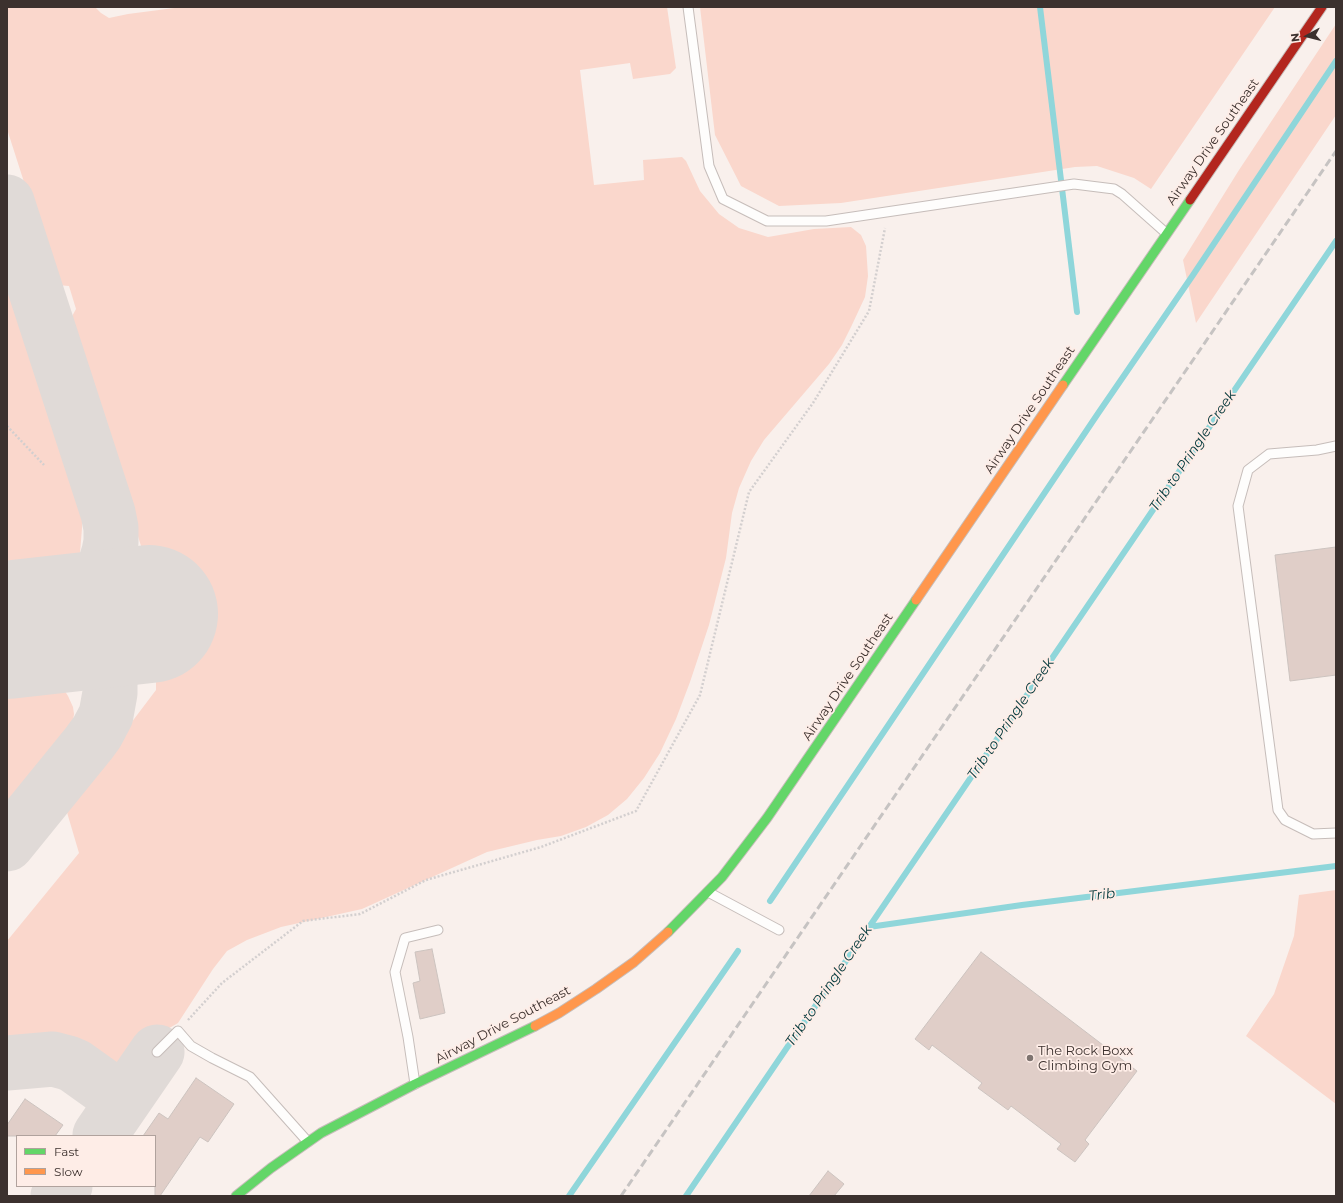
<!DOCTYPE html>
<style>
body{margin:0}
#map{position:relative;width:1343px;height:1203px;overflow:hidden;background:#f9f0ec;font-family:Montserrat,sans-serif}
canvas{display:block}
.frame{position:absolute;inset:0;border:8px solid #3c312e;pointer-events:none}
.legend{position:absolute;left:16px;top:1135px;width:140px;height:52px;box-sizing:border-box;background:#feede7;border:1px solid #b0a29d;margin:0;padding:5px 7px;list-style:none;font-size:12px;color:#3c312e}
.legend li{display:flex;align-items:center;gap:8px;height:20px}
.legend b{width:20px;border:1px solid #b0a29d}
.north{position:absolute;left:1287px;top:16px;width:40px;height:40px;-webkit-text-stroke:3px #feede7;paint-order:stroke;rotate:263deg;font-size:11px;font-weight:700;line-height:16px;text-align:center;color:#3c312e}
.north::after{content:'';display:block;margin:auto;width:14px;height:18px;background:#3c312e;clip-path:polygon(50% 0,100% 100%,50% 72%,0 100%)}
</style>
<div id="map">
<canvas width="1343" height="1203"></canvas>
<div class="frame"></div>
<ul class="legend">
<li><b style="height:5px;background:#63d668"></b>Fast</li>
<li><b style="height:5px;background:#ff974d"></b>Slow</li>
</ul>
<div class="north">N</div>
</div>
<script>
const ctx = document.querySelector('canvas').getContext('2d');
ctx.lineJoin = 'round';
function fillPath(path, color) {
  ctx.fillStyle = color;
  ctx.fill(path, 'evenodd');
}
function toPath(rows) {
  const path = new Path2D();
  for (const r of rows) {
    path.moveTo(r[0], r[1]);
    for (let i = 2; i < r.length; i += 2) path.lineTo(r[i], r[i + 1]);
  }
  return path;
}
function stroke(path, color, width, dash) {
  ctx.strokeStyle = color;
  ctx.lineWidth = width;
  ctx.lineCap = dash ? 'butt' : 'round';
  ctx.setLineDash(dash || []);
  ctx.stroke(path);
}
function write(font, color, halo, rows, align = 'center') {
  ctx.font = font + ' Montserrat,sans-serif';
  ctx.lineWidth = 3.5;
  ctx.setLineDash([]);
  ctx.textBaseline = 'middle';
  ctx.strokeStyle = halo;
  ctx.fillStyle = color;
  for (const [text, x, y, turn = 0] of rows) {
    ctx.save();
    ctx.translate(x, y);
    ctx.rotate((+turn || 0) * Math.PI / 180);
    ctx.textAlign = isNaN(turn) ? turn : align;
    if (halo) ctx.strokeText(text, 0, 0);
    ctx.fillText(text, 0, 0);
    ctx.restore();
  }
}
const green = toPath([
 [7,7,95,7,101,13,109,18,128,14,182,7,667,7,676,68,670,74,633,79,630,63,580,70,594,185,644,180,643,160,682,157,686,161,700,191,719,214,739,228,768,237,814,229,851,227,861,235,866,246,868,276,865,297,851,327,842,345,829,364,764,440,751,461,739,488,732,513,726,558,709,625,690,682,676,719,660,753,644,778,627,799,608,815,586,827,561,836,537,840,487,852,362,909,281,927,247,940,227,951,213,969,178,1023,149,1040,138,1057,130,1066,118,1074,105,1074,89,1060,73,1053,56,1047,44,1047,7,1051,7,941,79,853,66,809,156,690,156,677,153,658,141,546,116,464,69,322,76,309,69,286,57,285,7,129],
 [700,7,1275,7,1151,189,1134,178,1097,166,1075,167,841,203,779,206,741,186,715,135],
 [1336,24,1336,115,1196,323,1183,260,1239,170],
 [7,281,77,500,82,516,82,528,80,553,65,569,42,578,7,582],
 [31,675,48,677,63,688,68,696,73,707,74,714,73,721,64,735,7,806,7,677],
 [1336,890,1336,1104,1246,1036,1274,994,1294,936,1299,895]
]);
const stream = toPath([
 [1040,7,1077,312],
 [770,901,1099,412,1193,275,1336,61],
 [869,927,1022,905,1336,866],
 [569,1196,738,951],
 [686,1196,1336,241]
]);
const taxiway = toPath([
 [7,202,108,513,111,528,111,542,109,552,105,565,99,576,74,607,54,625,97,653,105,664,110,683,110,693,106,715,97,732,89,743,7,844],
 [7,1063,53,1059,68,1063,75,1066,110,1091,115,1103,115,1113],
 [100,1135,157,1052],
 [58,1196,65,1186]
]);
const runway = toPath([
 [7,630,149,614]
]);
const building = toPath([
 [1336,547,1336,675,1290,681,1275,555,1336,547],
 [432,949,445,1013,420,1019,413,983,420,981,415,952,432,949],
 [981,952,1137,1071,1085,1140,1089,1144,1075,1162,1057,1149,1061,1144,1011,1106,1008,1110,978,1088,982,1083,932,1045,929,1050,915,1039,981,952],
 [196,1078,234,1104,208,1142,200,1137,160,1196,155,1196,155,1136,143,1136,159,1113,168,1119,196,1078],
 [25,1099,63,1125,55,1136,7,1136,7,1125,25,1099],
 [828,1171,844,1184,834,1196,809,1196,828,1171]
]);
const path = toPath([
 [7,426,44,465],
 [188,1020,222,983,303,921,360,914,426,880,541,847,636,811,700,695,749,492,813,403,869,311,885,228]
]);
const lane = toPath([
 [688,7,709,166,723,199,767,221,826,221,1074,184,1114,189,1122,194,1166,233],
 [1336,446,1317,450,1269,454,1248,470,1238,506,1278,810,1285,820,1313,834,1336,833],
 [708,892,779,930],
 [157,1052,178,1031,191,1046,212,1058,250,1077,308,1142],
 [415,1084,408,1037,395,972,405,938,438,930]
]);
const fast = toPath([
 [1063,385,1190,200],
 [668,932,722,877,767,818,916,600],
 [236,1196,271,1168,321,1133,415,1084,535,1026]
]);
const slow = toPath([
 [916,600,1063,385],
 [535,1026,559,1013,596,989,634,962,668,932]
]);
const jam = toPath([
 [1190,200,1322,7]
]);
const rail = toPath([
 [621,1196,1336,151]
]);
const markers = [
 [1030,1058,4,"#7e7470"]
];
const streetNames = [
 ["Airway Drive Southeast",1213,142,-55],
 ["Airway Drive Southeast",1030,410,-56],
 ["Airway Drive Southeast",848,677,-56],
 ["Airway Drive Southeast",503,1025,-28]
];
const poiNames = [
 ["The Rock Boxx",1038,1051],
 ["Climbing Gym",1038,1066]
];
const waterNames = [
 ["Trib to Pringle Creek",1193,451,-56],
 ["Trib to Pringle Creek",1011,719,-56],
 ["Trib",1102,895,-7],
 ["Trib to Pringle Creek",829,986,-56]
];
fillPath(green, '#fad7cc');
stroke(stream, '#8fd6da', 6);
stroke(taxiway, '#e0dad7', 55);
stroke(runway, '#e0dad7', 138);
fillPath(building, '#e0cec8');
stroke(building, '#ccc3bf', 1);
stroke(lane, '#c6bdba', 11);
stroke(fast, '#c6bdba', 11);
stroke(slow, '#c6bdba', 11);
stroke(jam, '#c6bdba', 11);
stroke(path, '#d3cfcf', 2.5, [2, 2]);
stroke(lane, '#fefdfc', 9);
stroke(fast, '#63d668', 9);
stroke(slow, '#ff974d', 9);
stroke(jam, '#b3261e', 9);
stroke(rail, '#c6c3c2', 3, [8, 4]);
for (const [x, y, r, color] of markers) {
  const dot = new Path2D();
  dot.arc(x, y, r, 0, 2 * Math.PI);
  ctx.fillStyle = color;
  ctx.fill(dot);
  stroke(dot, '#feede7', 1.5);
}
write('13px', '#3c312e', '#feede7', streetNames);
write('13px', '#3c312e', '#feede7', poiNames, 'left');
write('italic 14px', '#013639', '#feede7', waterNames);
</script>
